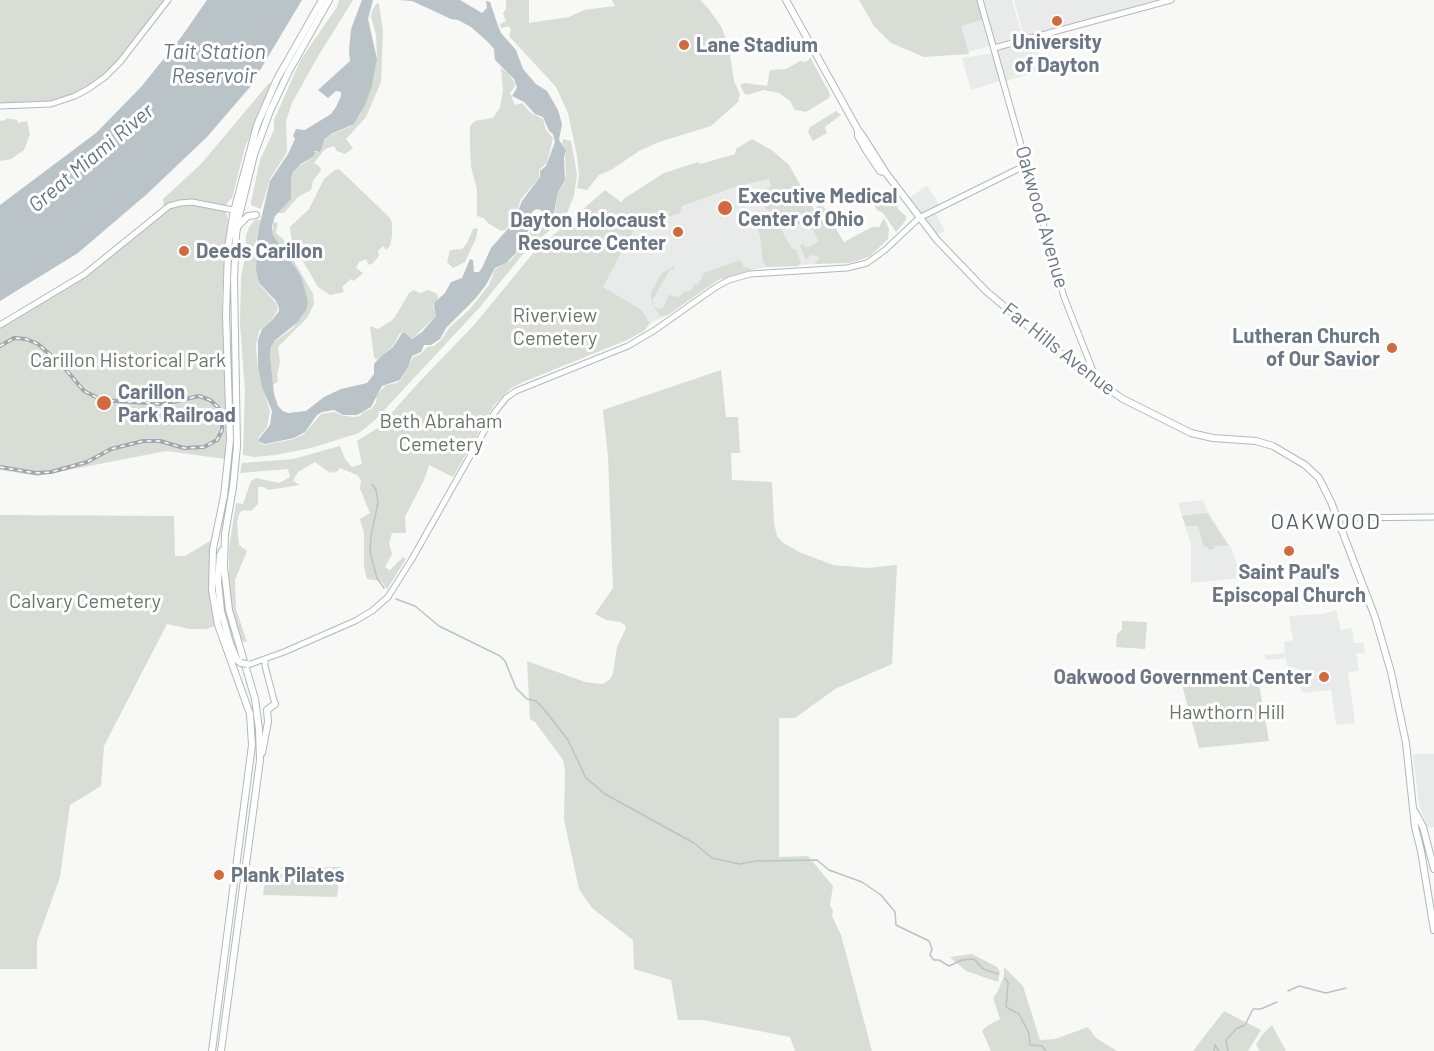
<!DOCTYPE html>
<style>
body{margin:0}
canvas{display:block;background:#f8f8f6}
</style>
<canvas width="1434" height="1051"></canvas>
<script>
const ctx = document.querySelector('canvas').getContext('2d');
ctx.lineJoin = 'round';
function fillPath(path, color) {
  ctx.fillStyle = color;
  ctx.fill(path, 'evenodd');
}
function toPath(rows) {
  const path = new Path2D();
  for (const r of rows) {
    path.moveTo(r[0], r[1]);
    for (let i = 2; i < r.length; i += 2) path.lineTo(r[i], r[i + 1]);
  }
  return path;
}
function stroke(path, color, width, dash) {
  ctx.strokeStyle = color;
  ctx.lineWidth = width;
  ctx.lineCap = dash ? 'butt' : 'round';
  ctx.setLineDash(dash || []);
  ctx.stroke(path);
}
function write(font, color, halo, rows, align = 'center') {
  ctx.font = font + ' Barlow,sans-serif';
  ctx.lineWidth = 6;
  ctx.setLineDash([]);
  ctx.textBaseline = 'middle';
  ctx.strokeStyle = halo;
  ctx.fillStyle = color;
  for (const [text, x, y, turn = 0] of rows) {
    ctx.save();
    ctx.translate(x, y);
    ctx.rotate((+turn || 0) * Math.PI / 180);
    ctx.textAlign = isNaN(turn) ? turn : align;
    if (halo) ctx.strokeText(text, 0, 0);
    ctx.fillText(text, 0, 0);
    ctx.restore();
  }
}
const built = toPath([
 [983,0,1012,0,1023,38,995,46],
 [1014,0,1171,0,1025,40],
 [983,20,990,46,968,52,961,26],
 [1034,40,1042,65,1035,67,1037,72,1005,81,996,51],
 [992,53,1000,81,971,90,962,58],
 [769,179,815,212,819,202,828,212,839,235,815,264,767,267,736,273,718,280,668,315,650,323,642,310,603,287,633,231,682,206,735,187],
 [927,185,942,209,935,212,945,231,938,234,908,199],
 [1203,500,1208,512,1231,548,1240,573,1239,578,1191,583,1191,544,1178,503],
 [1336,610,1341,630,1352,628,1354,643,1364,643,1365,653,1356,654,1359,671,1348,672,1355,723,1336,725,1331,690,1302,693,1297,668,1288,669,1286,658,1266,660,1264,655,1285,653,1284,642,1293,640,1289,616,1323,614],
 [1413,754,1434,754,1434,827,1427,827,1419,804]
]);
const green = toPath([
 [0,0,168,0,120,62,88,89,50,104,0,106],
 [339,0,353,0,317,58,292,103,286,121,287,152,270,179,261,209,251,205,251,202,260,160,274,130,274,120,301,59,337,7],
 [506,0,529,0,529,23,569,17,584,10,615,6,612,0,700,0,708,8,722,28,729,48,734,81,740,94,738,102,711,126,659,142,639,151,611,170,599,175,587,190,577,188,579,175,577,156,568,113,556,87,509,36,511,29,508,26,501,28,500,24,506,21,503,13,506,9],
 [859,0,980,0,986,19,961,26,969,54,924,57,891,43,874,26],
 [377,3,379,4,383,31,381,82,366,117,346,139,353,148,345,154,337,151,334,146,325,149,314,163,320,167,321,170,313,181,311,190,298,197,284,213,277,213,291,199,291,178,296,169,314,156,314,152,318,152,328,136,351,126,360,115,374,77,377,57,376,35,371,16,372,11],
 [810,57,830,94,829,98,806,112,795,110,790,101,779,93,764,90,747,95,744,93,740,85,745,83,767,86,770,70,786,69,800,61,804,62,809,60],
 [501,68,509,74,514,82,515,86,510,93,515,105,522,103,531,113,543,119,546,130,553,138,547,163,539,170,539,178,521,199,514,220,505,230,501,231,488,223,484,218,477,216,477,189,471,167,470,148,470,126,475,121,493,118,500,107,503,91],
 [269,83,272,85,245,147,232,198,227,203,226,213,228,219,222,296,226,431,225,459,166,451,38,476,0,470,0,325,85,274,164,210,163,199,201,164],
 [836,111,841,115,825,127,827,133,813,141,808,132,810,127],
 [6,118,17,120,18,123,27,121,30,134,24,150,11,159,0,161,0,121,6,120],
 [563,139,571,141,577,174,574,196,565,218,528,248,480,307,375,420,359,433,311,448,275,455,254,457,243,455,245,391,240,324,241,277,246,253,246,236,249,227,255,220,261,220,256,241,256,270,259,284,276,303,278,309,273,318,259,331,256,346,258,372,270,411,267,427,258,438,258,442,264,445,294,439,304,434,321,414,326,413,334,412,341,415,353,417,360,416,363,412,371,409,376,403,377,395,386,385,397,383,401,380,413,357,421,354,427,347,434,346,441,340,450,327,470,309,489,285,495,269,511,260,519,250,532,228,534,217,540,215,546,219,555,212,558,192,565,181,566,173,565,155,566,150,562,143],
 [752,139,773,151,789,165,815,211,819,202,828,212,831,221,844,242,872,227,879,227,884,218,889,229,888,239,870,256,860,260,849,263,815,264,820,257,811,255,806,260,800,246,803,244,805,247,811,246,819,241,808,221,796,225,790,217,786,219,765,209,763,200,767,198,764,189,771,187,769,179,735,187,682,206,680,213,665,218,669,211,633,231,603,287,642,310,650,323,644,331,625,341,523,382,510,389,494,405,453,477,429,465,424,480,405,517,406,533,392,533,389,543,392,554,385,567,390,570,403,557,406,559,387,589,381,581,367,579,364,567,364,533,360,519,370,513,360,489,361,480,357,475,340,468,335,473,333,471,330,473,315,462,298,472,293,481,300,485,268,490,264,487,258,487,258,504,251,511,243,510,239,514,237,523,239,545,247,551,235,580,236,609,247,642,241,641,230,600,229,578,229,548,236,503,243,504,251,481,256,478,279,483,290,477,288,469,240,473,242,463,293,459,340,446,345,459,352,467,362,464,357,441,379,427,421,380,474,325,534,252,605,190,621,202,625,198,664,173,698,162,700,164,735,154,736,149],
 [339,169,389,217,392,222,392,236,390,246,386,250,383,246,378,251,379,256,373,263,369,265,366,259,359,262,356,268,363,273,354,281,351,279,342,287,344,292,330,295,318,287,296,249,291,237,290,227,309,209,324,179,335,170],
 [887,194,897,205,898,209,906,216,906,220,896,232,883,213,877,210,872,202],
 [763,217,780,222,778,224,792,249,795,249,801,262,798,266,767,267,763,262,760,235,755,223,759,218],
 [273,222,278,223,276,233,285,241,287,249,313,294,314,304,307,318,278,347,280,362,277,374,278,381,273,385,270,355,272,343,292,329,302,317,308,301,301,276,273,235],
 [476,228,478,229,476,238,465,262,453,268,447,262,450,250,462,249,467,243,473,229],
 [740,260,744,267,750,268,751,270,718,280,668,315,660,316,653,305,651,299,651,293,659,278,662,273,676,265,673,270,670,269,654,298,652,298,654,306,658,309,663,308,669,295,679,297,684,292,691,290,695,284,698,285,704,273],
 [414,290,420,293,429,290,437,294,438,298,433,307,436,315,435,317,414,337,411,338,406,332,400,333,393,346,376,360,374,357,370,326,378,329,391,321,395,317,409,293],
 [721,370,726,417,738,417,740,453,731,453,732,480,772,482,774,523,777,536,782,542,799,552,833,565,867,568,897,565,892,664,835,689,795,718,779,718,779,857,808,856,833,886,830,905,833,911,832,916,841,935,872,1051,795,1051,790,1037,703,1020,678,1020,671,980,634,969,633,940,592,908,579,889,564,820,565,771,563,760,535,722,530,719,527,661,585,682,603,684,610,679,613,674,617,647,626,628,625,625,620,622,606,620,595,614,613,588,608,456,603,410],
 [1206,513,1207,513,1228,545,1214,546,1214,549,1208,549,1208,547,1204,547,1198,526,1186,526,1182,516],
 [0,515,174,516,175,556,185,556,215,538,212,561,218,625,206,629,190,629,167,624,104,746,101,786,70,805,60,877,37,941,37,969,0,969],
 [1122,621,1147,622,1145,649,1116,647,1117,634,1122,630],
 [1257,673,1269,741,1199,748,1182,685],
 [341,867,337,897,263,895,267,868],
 [972,954,997,967,1000,972,998,982,966,971,950,957],
 [1004,967,1023,986,1040,1040,1055,1039,1088,1027,1096,1038,1117,1051,991,1051,982,1031,987,1026,1000,1019,993,998,998,991,1004,976],
 [1224,1011,1261,1030,1248,1051,1193,1051],
 [1272,1025,1286,1051,1260,1051,1256,1045,1262,1035]
]);
const water = toPath([
 [207,0,302,0,250,87,207,137,147,194,78,253,0,301,0,205,96,133,141,87,182,36],
 [362,0,373,0,368,19,377,59,372,86,365,105,354,124,331,134,325,139,320,152,315,151,314,156,301,164,294,171,291,178,291,199,275,216,272,226,273,235,301,276,308,301,306,310,298,322,274,341,271,347,270,355,274,394,278,406,283,411,288,413,306,411,324,397,341,389,367,383,374,374,374,364,380,357,393,347,402,333,405,332,412,339,422,332,436,316,434,307,435,302,445,293,451,282,462,278,470,259,473,260,474,272,479,272,482,268,491,248,513,223,522,201,540,177,540,171,546,166,555,142,553,134,549,131,543,117,535,114,524,102,512,96,517,88,514,79,495,60,494,49,488,42,471,27,458,20,451,19,412,1,397,0,460,0,482,13,487,8,486,1,490,2,497,23,501,33,516,50,523,69,536,84,547,91,558,110,562,124,559,140,566,150,564,157,565,180,558,192,554,213,547,219,541,210,536,209,532,212,532,227,526,233,522,245,514,255,506,263,495,268,486,285,475,299,446,328,440,339,431,345,424,345,421,352,412,356,408,367,400,380,382,386,371,407,357,415,343,415,334,410,322,412,317,415,305,432,294,438,265,444,259,442,258,440,270,425,272,411,262,387,258,369,258,340,262,329,273,319,279,311,279,308,276,301,259,283,256,270,257,239,259,228,270,181,288,154,295,139,293,136,296,129,305,130,331,114,336,107,341,96,341,92,336,91,328,98,318,90,350,61,349,51,351,29]
]);
const stream = toPath([
 [372,484,376,490,378,502,371,536,370,552,377,578,384,588],
 [396,599,415,606,439,626,500,656,505,661,516,688,527,699,536,701,544,709,568,740,586,778,605,794,694,843,712,858,739,864,756,861,817,860,829,870,862,882,881,895,895,912,896,925,929,941,932,949,930,955,934,960,939,960,949,966,962,960,974,959,983,969,998,974],
 [1005,978,1008,983,1006,1007,1019,1014,1029,1033,1030,1045,1042,1046,1046,1051],
 [1288,991,1299,986,1326,993,1346,988],
 [1214,1051,1215,1045,1219,1051],
 [1228,1051,1226,1040,1236,1029,1245,1025,1253,1009,1261,1009,1277,1002]
]);
const secondary = toPath([
 [980,0,1064,297,1097,381],
 [994,48,1171,0],
 [0,106,51,104,75,96,88,89,105,77,120,62,168,0],
 [0,325,85,274,169,206,180,203,192,202,238,211],
 [1337,518,1434,517],
 [265,659,265,666,275,704],
 [248,665,284,652,355,621,372,611,388,597,412,559,495,412,506,398,516,391,628,346,655,330,716,287,729,280,750,274,847,268,867,263,885,250,919,218,1022,167,1028,169]
]);
const primary = toPath([
 [786,0,858,130,862,135,886,173,937,240,986,291,1079,369,1123,399,1191,433,1213,438,1256,441,1273,446,1305,465,1319,478,1331,502,1375,617,1391,672,1406,743,1415,827,1421,851,1434,930],
 [858,130,858,136,866,150,880,171,886,173],
 [238,226,248,216,256,215],
 [222,551,220,555,218,581,221,611,230,643,237,660,241,663],
 [262,753,268,722,267,710,275,704],
 [1415,812,1423,827,1434,869],
 [212,1051,252,745,250,714,218,625,212,590,213,549,224,496,230,440,226,315,228,248,233,215,257,125,277,79,322,0],
 [221,1051,260,760,259,729,255,699,229,610,224,567,225,534,233,487,237,446,234,279,236,235,239,216,254,155,270,111,289,71,329,0]
]);
const rail = toPath([
 [0,346,14,338,26,339,38,344,62,365,84,391,102,400,164,404,199,396,210,400,218,407,222,418,222,430,217,440,204,447,184,448,160,441,143,441,111,449,87,462,51,472,36,473,0,467]
]);
const primaryBridge = toPath([
 [241,663,247,664]
]);
const markers = [
 [1057,21,6,"#d16b3e"],
 [684,45,6,"#d16b3e"],
 [725,208,8,"#d16b3e"],
 [678,232,6,"#d16b3e"],
 [184,251,6,"#d16b3e"],
 [1392,348,6,"#d16b3e"],
 [104,403,8,"#d16b3e"],
 [1289,551,6,"#d16b3e"],
 [1324,677,6,"#d16b3e"],
 [219,875,6,"#d16b3e"]
];
const poiNames = [
 ["University",1057,42,"center"],
 ["of Dayton",1057,65,"center"],
 ["Lane Stadium",696,45],
 ["Executive Medical",738,196],
 ["Center of Ohio",738,219],
 ["Dayton Holocaust",666,220,"right"],
 ["Resource Center",666,243,"right"],
 ["Deeds Carillon",196,251],
 ["Lutheran Church",1380,336,"right"],
 ["of Our Savior",1380,359,"right"],
 ["Carillon",118,392],
 ["Park Railroad",118,415],
 ["Saint Paul's",1289,572,"center"],
 ["Episcopal Church",1289,595,"center"],
 ["Oakwood Government Center",1312,677,"right"],
 ["Plank Pilates",231,875]
];
const streetNames = [
 ["Oakwood Avenue",1042,217,74],
 ["Far Hills Avenue",1059,349,38]
];
const parkNames = [
 ["Riverview",555,315],
 ["Cemetery",555,338],
 ["Carillon Historical Park",128,360],
 ["Beth Abraham",441,421],
 ["Cemetery",441,444],
 ["Calvary Cemetery",85,601],
 ["Hawthorn Hill",1227,712]
];
const waterNames = [
 ["Tait Station",214,52],
 ["Reservoir",214,76],
 ["Great Miami River",91,158,-40]
];
const quarterNames = [
 ["OAKWOOD",1326,522]
];
fillPath(built, '#e9eaea');
fillPath(green, '#d8ddd6');
fillPath(water, '#bac3c8');
stroke(stream, '#bac3c8', 1.5);
stroke(secondary, '#b3b7bc', 7);
stroke(primary, '#b4b7bb', 8);
stroke(secondary, '#fff', 5);
stroke(primary, '#fff', 6);
stroke(rail, '#a2a7ad', 4);
stroke(rail, '#fff', 1.5, [4.5]);
stroke(primaryBridge, '#b4b7bb', 8, []);
stroke(primaryBridge, '#fff', 6);
for (const [x, y, r, color] of markers) {
  const dot = new Path2D();
  dot.arc(x, y, r, 0, 2 * Math.PI);
  ctx.fillStyle = color;
  ctx.fill(dot);
  stroke(dot, '#fff', 2);
}
write('bold 20px', '#6b7784', '#fff', poiNames, 'left');
write('20px', '#6b7784', '#fff', streetNames);
write('20px', '#667765', '#fff', parkNames);
write('italic 21px', '#67777f', '#fff', waterNames);
ctx.letterSpacing = '1.5px';
write('22px', '#58616a', '#fff', quarterNames);
ctx.letterSpacing = '0px';
</script>
